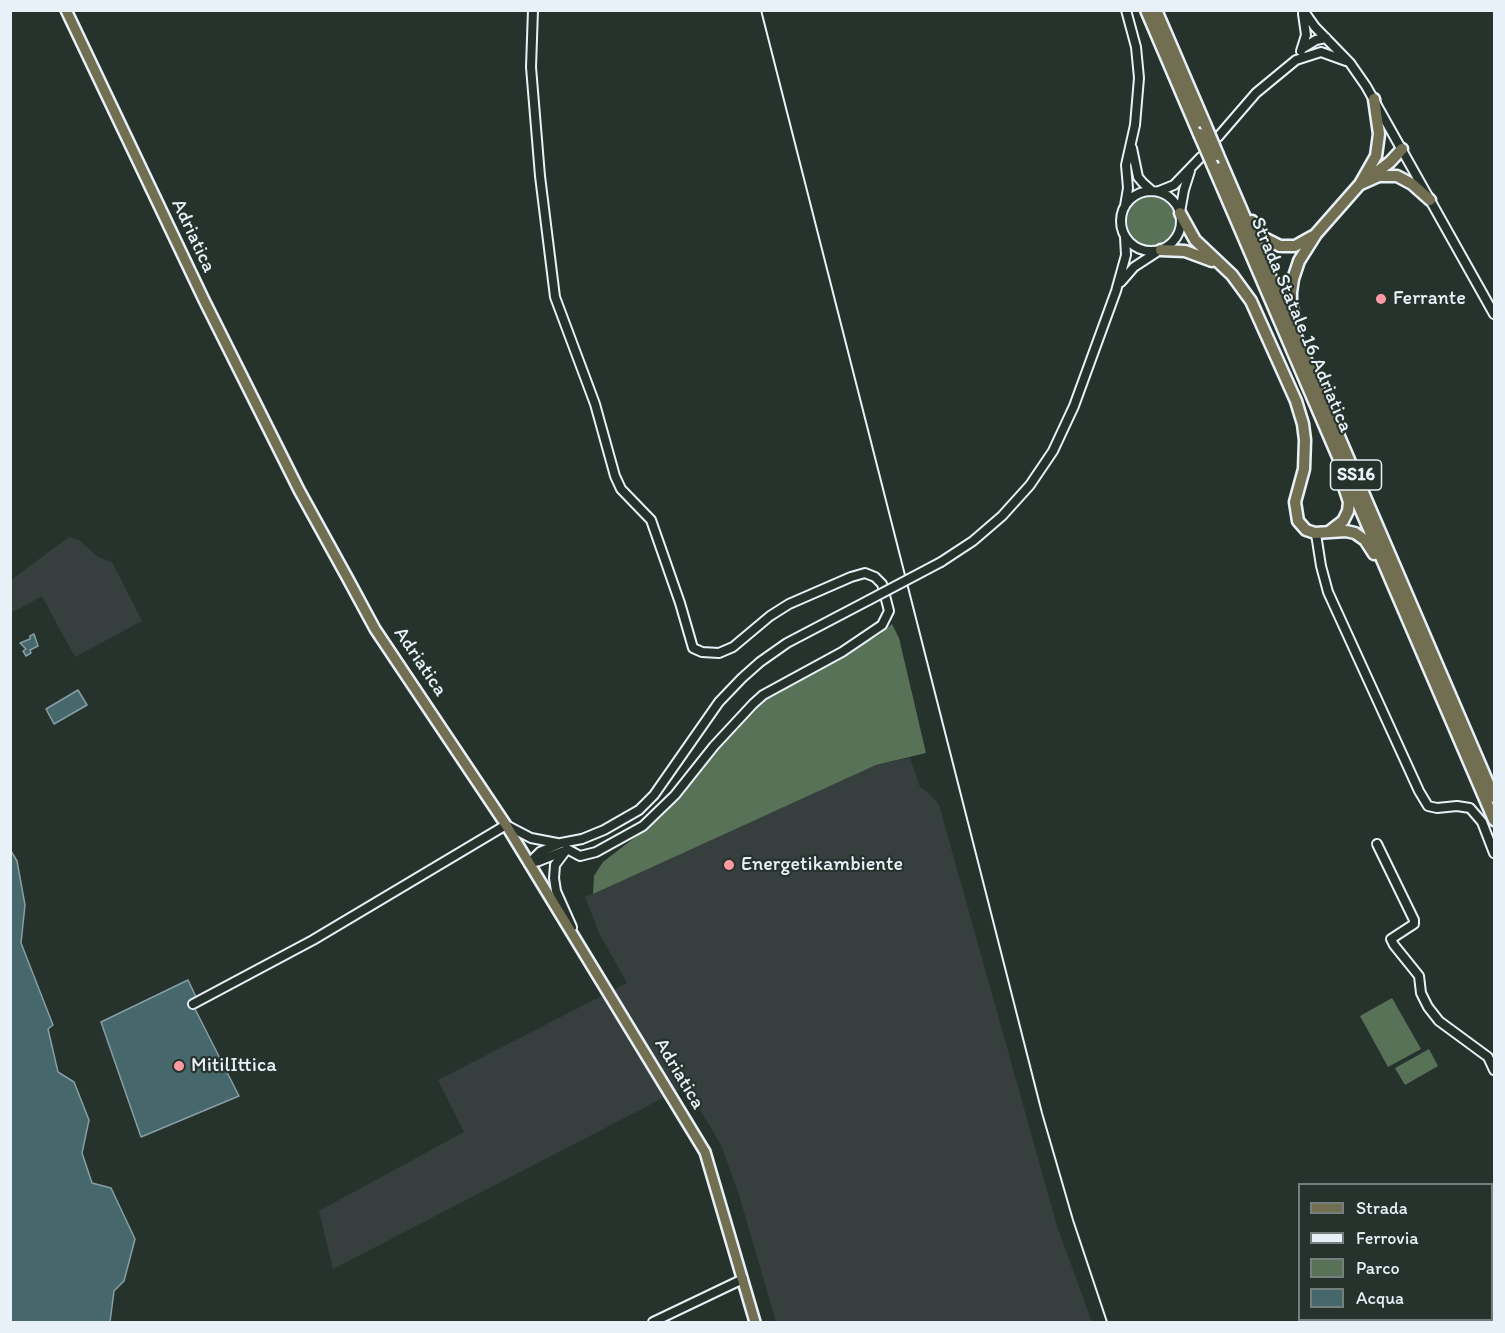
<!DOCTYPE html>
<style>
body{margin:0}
#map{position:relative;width:1505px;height:1333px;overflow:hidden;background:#26332d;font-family:Itim,sans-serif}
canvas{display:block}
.frame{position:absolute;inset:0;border:12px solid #e8f1f8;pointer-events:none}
.legend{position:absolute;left:1298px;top:1183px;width:195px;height:138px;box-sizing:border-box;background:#26332d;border:2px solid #747f7e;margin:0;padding:8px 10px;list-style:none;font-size:18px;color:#e8f1f8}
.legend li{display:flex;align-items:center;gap:12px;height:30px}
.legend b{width:30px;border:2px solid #747f7e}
</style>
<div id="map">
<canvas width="1505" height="1333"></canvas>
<div class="frame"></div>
<ul class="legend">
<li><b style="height:8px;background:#726e52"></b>Strada</li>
<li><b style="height:8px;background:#e8f1f8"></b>Ferrovia</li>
<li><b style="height:16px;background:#587257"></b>Parco</li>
<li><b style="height:16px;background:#46686c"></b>Acqua</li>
</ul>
</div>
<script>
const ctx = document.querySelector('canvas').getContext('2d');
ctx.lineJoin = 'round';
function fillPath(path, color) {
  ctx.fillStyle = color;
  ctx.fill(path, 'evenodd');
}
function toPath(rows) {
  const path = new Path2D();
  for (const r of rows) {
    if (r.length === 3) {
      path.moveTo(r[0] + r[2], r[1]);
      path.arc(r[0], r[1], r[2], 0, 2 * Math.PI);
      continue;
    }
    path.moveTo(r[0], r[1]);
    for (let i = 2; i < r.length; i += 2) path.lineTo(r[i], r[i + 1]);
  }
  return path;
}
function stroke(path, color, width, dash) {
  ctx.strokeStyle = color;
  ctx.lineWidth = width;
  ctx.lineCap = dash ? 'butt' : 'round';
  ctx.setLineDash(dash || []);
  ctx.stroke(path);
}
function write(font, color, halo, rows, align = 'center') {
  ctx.font = font + ' Itim,sans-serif';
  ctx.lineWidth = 4.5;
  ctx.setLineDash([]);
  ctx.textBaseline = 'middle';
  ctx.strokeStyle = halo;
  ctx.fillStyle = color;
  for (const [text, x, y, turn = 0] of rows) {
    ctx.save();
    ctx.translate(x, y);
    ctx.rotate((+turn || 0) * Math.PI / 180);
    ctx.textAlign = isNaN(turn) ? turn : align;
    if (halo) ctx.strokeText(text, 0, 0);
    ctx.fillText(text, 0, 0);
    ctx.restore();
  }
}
const built = toPath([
 [69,537,79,540,98,557,112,562,142,621,75,657,42,596,11,613,11,580],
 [910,758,920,787,929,793,939,805,1057,1226,1092,1322,776,1322,739,1195,721,1145,686,1086,333,1269,319,1211,464,1132,438,1080,627,983,600,935,585,897,876,765]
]);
const green = toPath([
 [1151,221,24],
 [892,624,899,638,926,753,876,765,593,894,594,876,603,862,660,818,746,716,765,700,879,635],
 [1392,998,1421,1049,1388,1067,1360,1016],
 [1429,1049,1438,1066,1405,1085,1395,1068]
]);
const water = toPath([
 [34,634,38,646,30,650,31,653,26,656,23,651,26,649,20,643,30,639,30,636,34,634],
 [78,690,87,705,54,724,46,709,78,690],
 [11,851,17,861,25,905,21,943,53,1025,48,1029,58,1072,74,1082,89,1120,82,1153,92,1183,111,1188,135,1239,124,1281,114,1291,110,1322,11,1322,11,851],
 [188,980,197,999,194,1007,239,1096,141,1137,101,1022,188,980]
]);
const minor = toPath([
 [533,10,531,67,540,176,555,297,595,404,615,476,621,489,651,520,680,603,693,648,702,652,719,653,733,647,770,616,789,604,851,577,865,573,875,577,882,584,889,611,882,625,842,652,763,695,753,704,714,746,675,795,643,826,596,852,580,856,567,849],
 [1303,10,1315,27,1350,63,1366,86,1494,314],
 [1303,48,1316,40,1326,38],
 [1301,51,1306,35,1303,14],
 [1218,137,1256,93,1296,60,1321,52,1346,61],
 [1132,148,1138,177,1143,183,1152,191],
 [1151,221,30],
 [1159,191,1174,185,1201,157],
 [1125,206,1128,188,1126,165,1135,125,1139,78,1136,47,1126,10],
 [1180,212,1184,190,1190,171],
 [1121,282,1134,267,1157,252],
 [1316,534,1321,566,1328,592,1419,791,1428,806,1437,808,1457,806,1470,808,1482,822,1494,853],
 [941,562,973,541,1002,516,1030,485,1053,451,1074,406,1116,291,1126,255,1125,237],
 [1377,844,1414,920,1414,924,1391,939,1394,945,1419,976,1421,993,1428,1007,1439,1021,1488,1057,1494,1070],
 [567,849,555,865,554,878,556,891,572,927],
 [529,863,540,852,561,843,582,839,604,830,639,810,654,795,719,702,742,678,760,662,787,643,869,600],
 [529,863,539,861,564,851],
 [193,1004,313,940,506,825,531,838,557,843],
 [653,1322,743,1279]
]);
const major = toPath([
 [66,10,204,300,299,490,348,579,375,629,506,825,705,1152,755,1322]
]);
const highway = toPath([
 [1146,10,1199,134],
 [1156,10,1205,124],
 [1218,155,1494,797],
 [1213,166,1494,820],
 [1373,175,1390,162,1402,149],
 [1361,184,1379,176,1397,176,1412,184,1430,200],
 [1180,213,1195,240,1232,275,1251,301,1296,401,1303,424,1305,440,1304,469,1295,502,1298,521,1306,530,1315,533,1346,531,1355,533,1365,540,1374,554],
 [1252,221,1264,238,1280,246,1295,246,1313,236],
 [1161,250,1185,251,1212,261],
 [1296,321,1291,305,1291,292,1293,279,1299,261,1316,234,1360,184,1376,156,1379,134,1374,99],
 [1330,531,1343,521,1348,511,1349,502,1343,484]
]);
const rail = toPath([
 [761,10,1042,1113,1073,1220,1107,1322]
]);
const minorBridge = toPath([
 [869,600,941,562]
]);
const highwayBridge = toPath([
 [1205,124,1218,155],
 [1199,134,1213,166]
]);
const markers = [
 [1381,299,6,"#ff9aa2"],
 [729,865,6,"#ff9aa2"],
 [179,1066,6,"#ff9aa2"]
];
const shields = [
 [1356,475,51]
];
const shieldNames = [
 ["SS16",1356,475]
];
const streetNames = [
 ["Adriatica",193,236,65],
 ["Strada Statale 16 Adriatica",1301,325,67],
 ["Adriatica",420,662,56],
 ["Adriatica",679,1074,59]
];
const poiNames = [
 ["Ferrante",1393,299],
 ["Energetikambiente",741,865],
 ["MitilIttica",191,1066]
];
fillPath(built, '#373f3e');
fillPath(green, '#587257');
fillPath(water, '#46686c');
stroke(water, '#879fa4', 1.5);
stroke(minor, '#e8f1f8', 12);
stroke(major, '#e8f1f8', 14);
stroke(highway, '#e8f1f8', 15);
stroke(minor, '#26332d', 8);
stroke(major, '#726e52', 9);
stroke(highway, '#726e52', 10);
stroke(rail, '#e8f1f8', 2);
stroke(minorBridge, '#e8f1f8', 12, []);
stroke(highwayBridge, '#e8f1f8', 15, []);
stroke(minorBridge, '#26332d', 8);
stroke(highwayBridge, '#726e52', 10);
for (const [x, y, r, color] of markers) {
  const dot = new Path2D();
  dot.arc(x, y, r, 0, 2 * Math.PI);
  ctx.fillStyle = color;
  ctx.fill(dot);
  stroke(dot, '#26332d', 2);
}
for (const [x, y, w] of shields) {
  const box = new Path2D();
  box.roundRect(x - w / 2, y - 15, w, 30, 4.5);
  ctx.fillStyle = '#26332d';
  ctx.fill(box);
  stroke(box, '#e8f1f8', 1.5);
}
write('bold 18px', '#e8f1f8', null, shieldNames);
write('20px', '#e8f1f8', '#26332d', streetNames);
write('20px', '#e8f1f8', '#26332d', poiNames, 'left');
</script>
